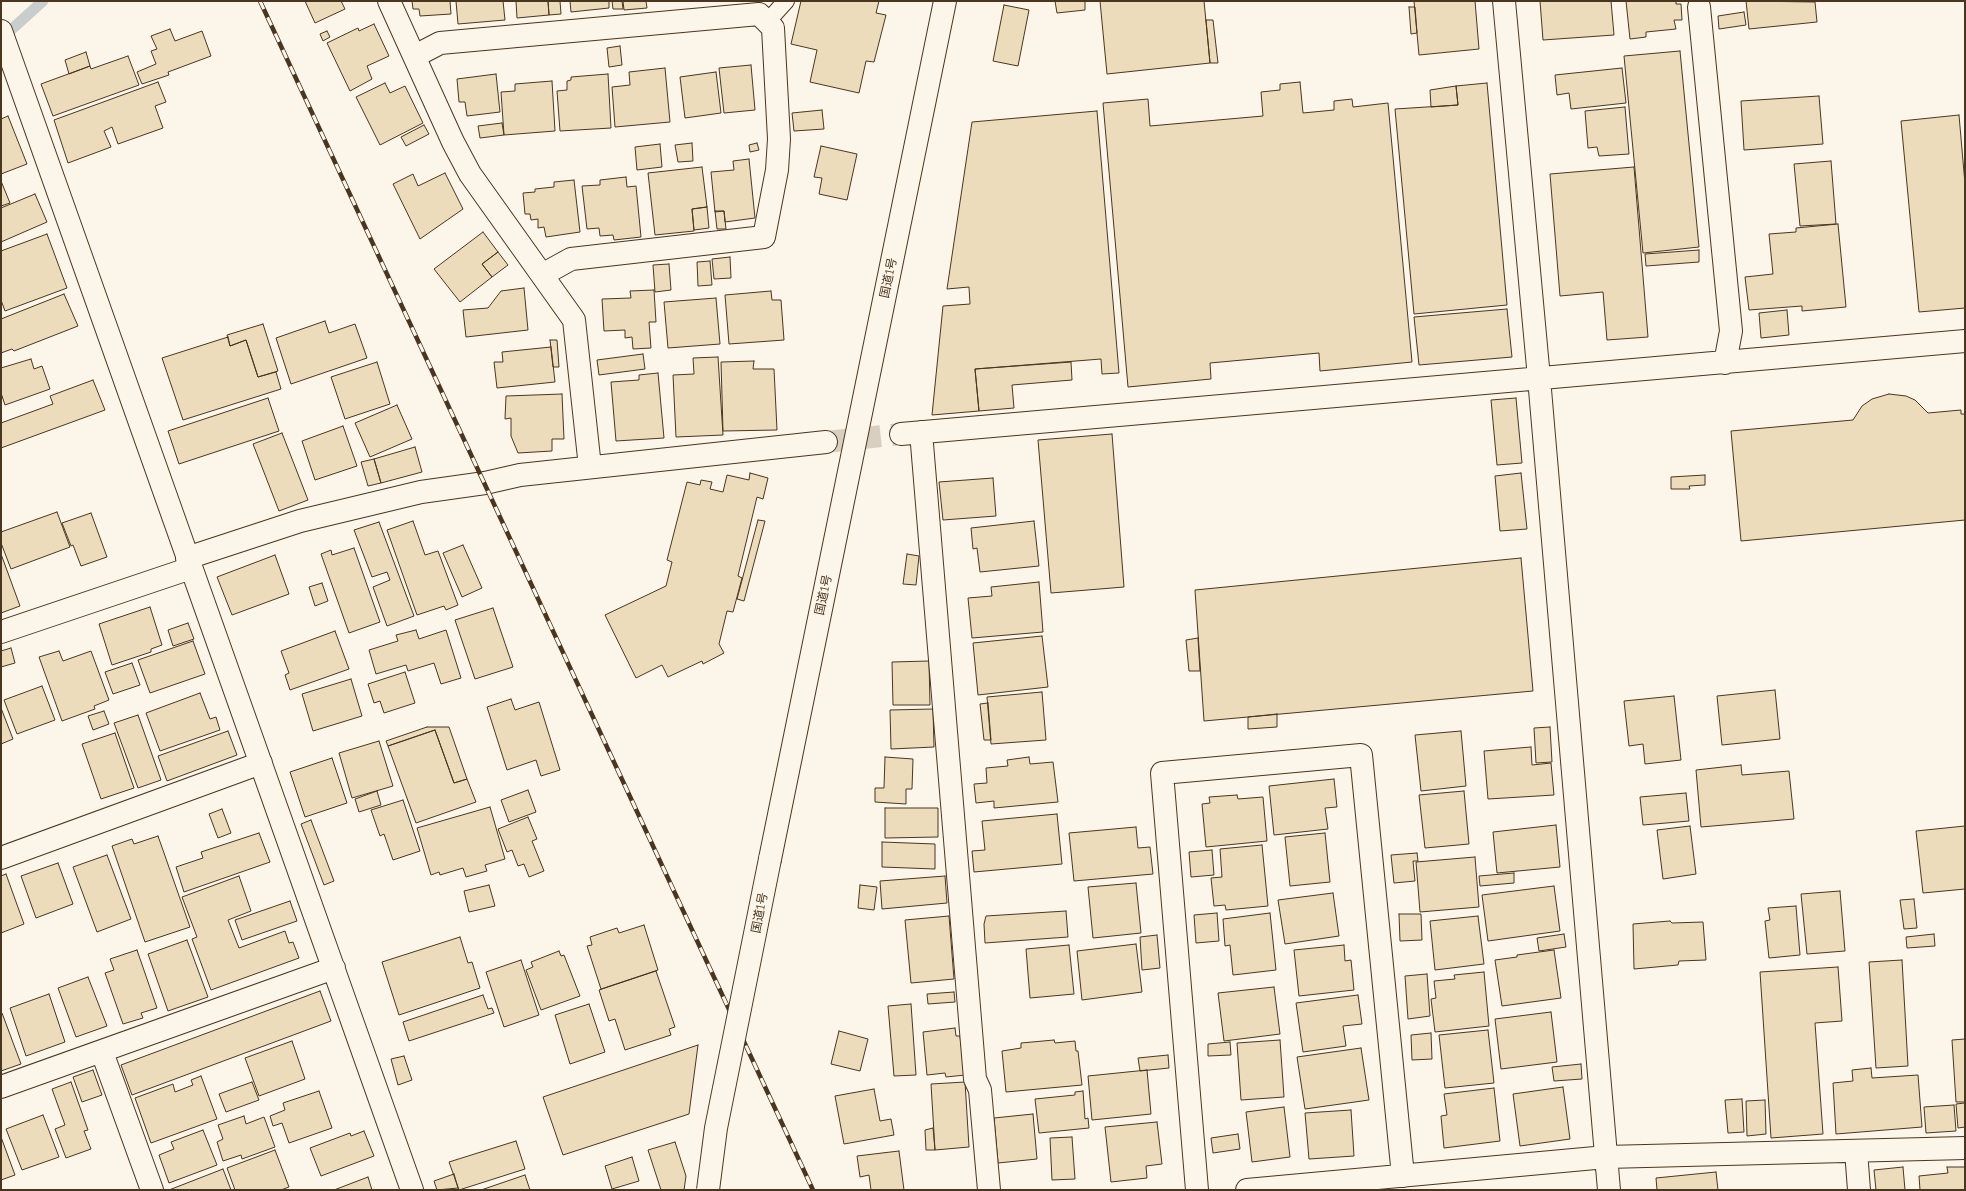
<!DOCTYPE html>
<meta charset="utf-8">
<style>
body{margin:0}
#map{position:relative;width:1966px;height:1191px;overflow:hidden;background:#fbf6e9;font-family:Bitter,serif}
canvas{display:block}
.frame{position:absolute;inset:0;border:2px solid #4a3520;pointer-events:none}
</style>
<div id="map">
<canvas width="1966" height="1191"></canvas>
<div class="frame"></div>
</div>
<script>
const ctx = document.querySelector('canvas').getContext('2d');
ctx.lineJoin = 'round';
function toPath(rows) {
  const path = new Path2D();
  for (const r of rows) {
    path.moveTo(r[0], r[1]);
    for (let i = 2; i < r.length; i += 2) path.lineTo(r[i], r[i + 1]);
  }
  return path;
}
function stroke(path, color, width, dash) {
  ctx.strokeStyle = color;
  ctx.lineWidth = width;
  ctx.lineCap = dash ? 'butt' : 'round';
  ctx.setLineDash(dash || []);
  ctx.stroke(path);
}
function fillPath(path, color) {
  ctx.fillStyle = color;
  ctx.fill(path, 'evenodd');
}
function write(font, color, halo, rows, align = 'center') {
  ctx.font = font + ' Bitter,"Noto Sans JP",serif';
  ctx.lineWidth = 3;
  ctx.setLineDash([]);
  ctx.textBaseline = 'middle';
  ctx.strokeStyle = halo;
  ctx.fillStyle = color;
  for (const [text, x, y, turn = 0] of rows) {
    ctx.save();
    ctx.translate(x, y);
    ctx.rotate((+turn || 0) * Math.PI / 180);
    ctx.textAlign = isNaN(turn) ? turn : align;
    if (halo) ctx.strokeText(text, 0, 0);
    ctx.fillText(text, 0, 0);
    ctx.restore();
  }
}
const stream = toPath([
 [1,39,43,1]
]);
const building = toPath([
 [305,1,341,1,345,9,315,23,305,1],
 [412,1,450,1,451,14,420,16,419,9,413,9,412,1],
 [456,1,503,1,505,20,458,24,456,1],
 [516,1,548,1,549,15,517,18,516,1],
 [548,1,560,1,561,14,549,15,548,1],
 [570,1,609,1,609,8,571,12,570,1],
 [612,1,622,1,623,9,613,9,612,1],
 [623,1,646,1,647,8,624,10,623,1],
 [801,1,879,1,876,13,886,15,874,62,866,61,859,93,810,82,817,50,791,44,801,1],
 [1055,1,1085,1,1085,10,1057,13,1055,1],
 [1100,1,1204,1,1210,63,1107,74,1100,1],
 [1414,1,1475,1,1479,49,1419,55,1414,1],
 [1540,1,1611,1,1614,35,1543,40,1540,1],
 [1626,1,1676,1,1676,4,1681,4,1682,20,1674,20,1676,29,1646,32,1646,37,1630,39,1626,1],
 [1746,1,1815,2,1817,22,1749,29,1746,1],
 [1004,5,1029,10,1018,66,993,61,1004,5],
 [1409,7,1415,7,1417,33,1411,34,1409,7],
 [1744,12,1746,25,1719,29,1718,16,1744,12],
 [1206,20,1213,20,1218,63,1210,63,1206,20],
 [374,24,389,56,367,66,372,79,350,91,327,43,358,28,359,31,374,24],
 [170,29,175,41,202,31,211,56,168,72,169,75,142,84,137,72,156,64,151,51,157,49,151,36,170,29],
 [327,31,330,37,323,41,320,34,327,31],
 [620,46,622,65,609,67,607,48,620,46],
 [1680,51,1699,247,1643,253,1624,56,1680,51],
 [86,52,90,66,69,74,65,60,86,52],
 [128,56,139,85,53,116,41,84,90,66,91,69,128,56],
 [751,65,755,110,724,113,719,68,751,65],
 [665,68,670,122,615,127,612,87,630,85,629,72,665,68],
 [1622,68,1626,103,1571,109,1569,93,1557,95,1555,75,1622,68],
 [716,72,721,113,685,118,680,77,716,72],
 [496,74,500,112,467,116,465,102,459,102,457,79,496,74],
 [608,74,611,128,560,131,557,91,567,90,567,81,571,80,571,77,608,74],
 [552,81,555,131,504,135,501,92,515,91,515,84,552,81],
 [158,82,166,102,155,106,163,128,118,144,112,127,104,131,111,147,68,163,54,120,158,82],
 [1300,82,1303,113,1334,110,1334,101,1352,99,1353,107,1388,103,1412,362,1320,371,1319,353,1210,363,1211,379,1128,387,1103,103,1148,99,1150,126,1263,116,1261,92,1280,90,1280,84,1300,82],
 [385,83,390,93,405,86,423,123,380,145,356,97,385,83],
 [1487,83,1507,305,1414,314,1395,109,1458,105,1456,86,1487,83],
 [1456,86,1458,105,1431,107,1430,90,1456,86],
 [1819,96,1823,144,1744,150,1741,101,1819,96],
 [1625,107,1629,154,1599,156,1597,147,1588,148,1585,111,1625,107],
 [822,110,824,129,794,131,792,113,822,110],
 [1097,111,1119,373,1102,374,1101,359,975,369,979,411,932,415,943,306,970,304,969,287,947,289,972,122,1097,111],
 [1959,115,1965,184,1965,308,1919,312,1901,121,1959,115],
 [8,116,27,164,1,174,1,119,8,116],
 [502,123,504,135,480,138,478,126,502,123],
 [424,125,429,134,406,146,401,137,424,125],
 [692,143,693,161,678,162,675,145,692,143],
 [757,143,759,150,750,152,749,145,757,143],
 [660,144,662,167,637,170,635,147,660,144],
 [821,146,857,154,847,200,819,194,822,178,814,177,821,146],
 [749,159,755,218,725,222,724,211,715,212,711,172,734,170,733,161,749,159],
 [1831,161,1836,224,1800,226,1794,164,1831,161],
 [702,167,707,207,692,209,694,231,655,235,648,173,702,167],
 [1634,167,1648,337,1607,340,1603,292,1560,296,1550,174,1634,167],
 [445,173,463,209,420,239,393,184,413,174,418,186,445,173],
 [626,177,627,187,636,186,641,237,614,240,613,235,600,236,599,228,587,229,582,186,600,185,600,180,626,177],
 [574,180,580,232,546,237,544,227,538,228,538,219,531,220,530,214,525,214,523,193,535,192,535,189,554,187,554,182,574,180],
 [1,181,10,203,1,206,1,181],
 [35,194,47,222,1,242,1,208,35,194],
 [707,207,709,228,694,230,692,209,707,207],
 [715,211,724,211,726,229,717,229,715,211],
 [1838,224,1846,307,1802,311,1802,306,1749,310,1745,277,1773,274,1769,234,1796,232,1796,228,1838,224],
 [483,232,498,252,482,264,492,277,460,302,434,269,483,232],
 [47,234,67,288,5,311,1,300,1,251,47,234],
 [1699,250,1699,262,1646,266,1645,254,1699,250],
 [498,252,508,265,492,277,482,264,498,252],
 [730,257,731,278,714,279,712,259,730,257],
 [710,261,712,285,698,286,697,262,710,261],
 [669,264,671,290,655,292,653,265,669,264],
 [524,288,528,330,466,337,463,310,488,308,501,291,524,288],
 [654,290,656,322,649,322,651,348,633,349,632,337,625,338,625,330,604,331,602,299,631,298,630,291,654,290],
 [771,291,772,300,781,300,784,340,729,344,725,295,771,291],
 [64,294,78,326,14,351,12,349,1,353,1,319,64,294],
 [716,298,720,344,668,348,664,302,716,298],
 [1507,309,1512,357,1419,365,1414,317,1507,309],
 [1787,310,1789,335,1761,338,1759,313,1787,310],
 [325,321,329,333,355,324,367,358,291,384,276,338,325,321],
 [263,324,278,371,258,377,246,340,230,346,227,335,263,324],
 [228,337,230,346,246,340,258,377,276,372,281,389,183,420,162,358,228,337],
 [550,340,557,340,559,367,553,367,550,340],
 [551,347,555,382,497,388,494,362,503,362,502,352,551,347],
 [643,354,645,369,599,375,597,360,643,354],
 [718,357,723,435,676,437,673,375,694,374,693,358,718,357],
 [31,359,34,369,42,366,50,389,5,405,1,393,1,368,31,359],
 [754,361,753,369,774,369,777,430,723,431,721,362,754,361],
 [377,362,390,404,345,419,331,377,377,362],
 [1071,362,1072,380,1012,385,1014,408,979,411,975,369,1071,362],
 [658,373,664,438,616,441,611,382,639,380,639,375,658,373],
 [93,380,105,410,1,448,1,423,53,404,50,396,93,380],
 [562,394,564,439,552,439,552,451,518,453,511,436,511,418,505,419,506,396,562,394],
 [1889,394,1906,396,1915,400,1928,413,1961,410,1961,414,1965,414,1965,520,1741,541,1731,431,1853,420,1862,406,1872,399,1889,394],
 [268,398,279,431,179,464,168,431,268,398],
 [1516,398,1522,463,1497,465,1491,400,1516,398],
 [397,405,412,439,370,457,355,423,397,405],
 [343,426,357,466,315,480,302,441,343,426],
 [282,433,308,500,279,511,253,444,282,433],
 [1112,434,1124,587,1051,593,1038,440,1112,434],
 [415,447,422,472,381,483,374,459,415,447],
 [374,459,381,483,368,486,361,462,374,459],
 [750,473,768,478,763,499,757,497,738,576,742,578,733,612,727,611,719,644,724,653,703,664,702,661,668,677,662,665,636,678,605,615,666,586,672,562,667,560,687,482,700,485,701,480,712,482,710,489,723,492,727,475,749,480,750,473],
 [1521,473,1527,529,1500,531,1495,476,1521,473],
 [1705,475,1705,485,1689,486,1690,489,1671,489,1671,477,1705,475],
 [993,478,996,516,943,520,939,482,993,478],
 [57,512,70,547,11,569,1,543,1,532,57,512],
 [91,513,107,557,81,566,73,545,71,546,62,523,91,513],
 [758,520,765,521,744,601,737,599,758,520],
 [413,521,425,555,438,551,458,605,446,610,444,606,417,615,387,530,413,521],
 [1034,521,1039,566,980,572,977,548,973,549,971,528,1034,521],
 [379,522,414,616,387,626,373,587,390,580,387,572,372,577,354,530,379,522],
 [463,545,482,588,462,597,443,553,463,545],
 [354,548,380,622,349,633,321,554,331,550,332,555,354,548],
 [1,554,20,606,1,613,1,554],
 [907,554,919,556,916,585,903,584,907,554],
 [275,555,289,594,232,615,217,577,275,555],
 [1521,558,1533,691,1204,721,1195,590,1521,558],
 [1039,582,1043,632,972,638,968,598,992,596,991,587,1039,582],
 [322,583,328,601,315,606,309,587,322,583],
 [150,607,162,645,151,649,151,652,112,665,99,624,150,607],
 [493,608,513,667,475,679,455,620,493,608],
 [188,623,194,639,173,646,168,630,188,623],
 [416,630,419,639,446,630,461,678,441,684,434,663,408,671,406,665,376,674,369,650,398,641,396,635,416,630],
 [335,631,349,669,290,690,285,675,289,673,281,651,335,631],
 [1042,636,1048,687,978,695,973,643,1042,636],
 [1198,638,1200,671,1189,671,1186,640,1198,638],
 [193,641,205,674,150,693,138,660,193,641],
 [11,648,15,663,1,667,1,651,11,648],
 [59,651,63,661,91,651,109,700,94,706,95,709,62,721,39,657,59,651],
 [929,661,930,705,893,705,892,662,929,661],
 [132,663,140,685,113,694,105,672,132,663],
 [405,672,415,703,384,713,380,701,374,703,368,684,405,672],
 [351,679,362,716,313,731,302,694,351,679],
 [42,686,55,720,17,734,4,700,42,686],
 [1775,690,1780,739,1722,745,1717,696,1775,690],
 [1042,692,1046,740,991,744,987,697,1042,692],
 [200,693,210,719,216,717,220,730,160,751,146,713,200,693],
 [1674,696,1681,760,1645,764,1643,744,1629,746,1624,701,1674,696],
 [511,699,515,710,539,702,560,770,541,776,536,760,507,770,487,707,511,699],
 [988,703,991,740,984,740,980,704,988,703],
 [1,708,13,739,1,744,1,708],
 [933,709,934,747,891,749,890,710,933,709],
 [104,711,109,724,93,730,88,716,104,711],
 [1277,714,1277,727,1248,729,1248,717,1277,714],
 [138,715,161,780,138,788,114,723,138,715],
 [427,727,449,727,467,779,454,783,435,730,388,746,386,741,427,727],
 [1550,727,1552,762,1536,763,1534,728,1550,727],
 [435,730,454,783,467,779,476,802,416,823,388,746,435,730],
 [228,731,237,755,167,781,158,756,228,731],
 [1461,731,1466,786,1421,791,1415,735,1461,731],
 [115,733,134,788,101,799,82,744,115,733],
 [379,741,393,786,352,798,339,753,379,741],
 [1531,747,1532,765,1551,763,1554,795,1488,799,1484,751,1531,747],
 [885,757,913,759,912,789,906,789,906,804,875,802,875,788,884,788,885,757],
 [1029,757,1030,764,1053,762,1058,802,994,808,994,801,976,803,974,784,987,783,986,768,1008,766,1007,760,1029,757],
 [332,758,347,803,305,817,290,772,332,758],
 [1741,765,1742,775,1789,771,1794,819,1701,827,1696,770,1741,765],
 [1334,779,1337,807,1325,808,1328,829,1274,835,1269,786,1334,779],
 [528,790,536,812,509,822,501,800,528,790],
 [377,791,381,805,359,812,355,799,377,791],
 [1464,791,1469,844,1425,848,1419,795,1464,791],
 [1686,793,1689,821,1643,825,1640,797,1686,793],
 [1237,795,1238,799,1263,797,1267,841,1206,847,1202,804,1210,803,1209,797,1237,795],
 [403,800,420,851,393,860,384,834,380,836,371,810,403,800],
 [490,807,505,859,485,865,487,871,466,877,463,868,440,875,439,872,431,875,417,828,490,807],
 [885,808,938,808,938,837,885,838,885,808],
 [222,809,231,833,218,838,209,814,222,809],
 [1057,814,1062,864,974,872,972,851,985,850,982,821,1057,814],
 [528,817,537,839,532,841,544,871,529,877,524,864,518,866,512,850,507,852,498,829,528,817],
 [311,820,334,881,324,885,301,824,311,820],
 [1556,825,1560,867,1497,873,1493,832,1556,825],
 [1690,826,1696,874,1663,879,1657,830,1690,826],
 [1965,826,1965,889,1923,893,1916,831,1965,826],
 [1136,827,1138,848,1150,847,1153,874,1074,881,1069,833,1136,827],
 [259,833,270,862,184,892,176,867,203,858,201,852,259,833],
 [1325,833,1330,882,1290,886,1285,837,1325,833],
 [158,836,190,927,145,942,112,846,132,839,134,844,158,836],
 [882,842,935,844,935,869,882,867,882,842],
 [1262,845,1268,906,1226,910,1225,905,1214,906,1211,878,1222,877,1220,849,1262,845],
 [1212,850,1214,875,1191,877,1189,852,1212,850],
 [1417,853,1418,861,1413,861,1415,881,1394,883,1391,855,1417,853],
 [107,855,131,919,97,932,73,867,107,855],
 [1475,857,1479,907,1420,912,1416,862,1475,857],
 [58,863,73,904,36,918,21,876,58,863],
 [1514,873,1514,883,1480,886,1479,876,1514,873],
 [6,874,24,924,1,933,1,876,6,874],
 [239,876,251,911,228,920,239,948,285,931,289,943,293,942,299,958,211,990,192,939,197,937,182,897,239,876],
 [945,876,947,903,882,909,880,881,945,876],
 [1136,883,1141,933,1093,938,1088,887,1136,883],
 [489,885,495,906,469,912,464,891,489,885],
 [860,885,877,887,874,910,858,908,860,885],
 [1554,886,1560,931,1488,941,1482,895,1554,886],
 [1840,891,1845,951,1807,954,1801,894,1840,891],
 [1333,893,1339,936,1285,944,1278,900,1333,893],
 [1914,899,1917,928,1904,929,1900,900,1914,899],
 [290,901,297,921,242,940,235,920,290,901],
 [1796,906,1800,955,1769,958,1765,921,1770,920,1768,908,1796,906],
 [1066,911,1068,937,985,943,984,924,986,916,1066,911],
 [1217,913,1219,941,1196,943,1194,915,1217,913],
 [1270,913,1276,970,1233,975,1230,945,1225,946,1223,919,1270,913],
 [1399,914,1421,914,1422,940,1400,941,1399,914],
 [949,916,954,979,911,983,905,920,949,916],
 [1478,916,1484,964,1435,970,1430,921,1478,916],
 [1670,921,1672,923,1703,922,1706,960,1679,961,1678,965,1634,969,1633,924,1670,921],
 [644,925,658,970,601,989,587,946,592,945,590,937,617,928,619,933,644,925],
 [1564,934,1566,947,1539,951,1537,938,1564,934],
 [1934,934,1935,946,1907,948,1906,937,1934,934],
 [1157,935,1160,968,1142,970,1140,937,1157,935],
 [460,937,468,963,472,962,480,988,399,1015,382,962,460,937],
 [187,940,208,997,168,1011,148,954,187,940],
 [1136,944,1142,992,1082,1000,1077,951,1136,944],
 [1069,945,1074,994,1030,998,1026,949,1069,945],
 [1344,945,1345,961,1351,960,1354,990,1299,996,1294,950,1344,945],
 [137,950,157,1008,141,1013,143,1018,123,1024,105,973,114,970,110,959,137,950],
 [1554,950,1561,998,1502,1006,1495,960,1517,957,1517,955,1554,950],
 [559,951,561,956,564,955,580,996,541,1010,526,970,533,967,531,962,559,951],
 [521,960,539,1015,504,1027,486,972,521,960],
 [1902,960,1908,1066,1876,1068,1869,962,1902,960],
 [1838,967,1842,1021,1815,1023,1823,1134,1771,1138,1760,972,1838,967],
 [656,971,675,1027,669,1029,671,1035,625,1050,615,1019,609,1021,599,990,656,971],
 [1484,972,1489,1026,1435,1032,1431,999,1436,998,1434,981,1455,979,1454,975,1484,972],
 [1427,974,1430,1016,1408,1019,1405,976,1427,974],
 [88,977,107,1026,76,1037,58,988,88,977],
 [1274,987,1280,1034,1224,1041,1218,993,1274,987],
 [320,991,331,1021,132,1095,121,1065,320,991],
 [954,992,955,1002,928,1004,927,994,954,992],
 [49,994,65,1042,26,1056,10,1008,49,994],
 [483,995,488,1009,492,1008,494,1013,409,1041,403,1022,483,995],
 [1358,995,1362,1024,1343,1026,1346,1046,1303,1052,1296,1003,1358,995],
 [589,1004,605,1052,570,1064,555,1015,589,1004],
 [911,1004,916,1075,894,1076,888,1006,911,1004],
 [1551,1012,1557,1062,1501,1069,1495,1019,1551,1012],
 [1,1013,2,1013,21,1064,1,1071,1,1013],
 [955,1028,956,1036,960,1036,965,1075,946,1077,945,1073,927,1075,923,1032,955,1028],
 [1488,1030,1494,1083,1445,1088,1439,1035,1488,1030],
 [839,1031,868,1039,860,1071,831,1064,839,1031],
 [1431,1033,1432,1059,1412,1060,1411,1035,1431,1033],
 [1965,1039,1965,1102,1956,1102,1952,1040,1965,1039],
 [1054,1040,1055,1043,1075,1041,1076,1051,1078,1051,1082,1085,1006,1092,1002,1051,1021,1048,1021,1043,1054,1040],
 [1280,1040,1284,1097,1241,1100,1237,1043,1280,1040],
 [292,1041,305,1079,259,1096,245,1058,292,1041],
 [1230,1042,1231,1055,1208,1056,1208,1044,1230,1042],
 [698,1045,689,1114,563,1155,543,1097,698,1045],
 [1361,1048,1369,1100,1305,1109,1297,1057,1361,1048],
 [1168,1055,1169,1068,1140,1071,1138,1058,1168,1055],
 [404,1056,412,1080,398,1085,391,1059,404,1056],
 [1581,1064,1582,1079,1554,1081,1552,1067,1581,1064],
 [1871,1068,1872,1078,1918,1075,1922,1127,1836,1134,1833,1083,1853,1081,1852,1070,1871,1068],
 [93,1070,102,1095,82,1102,73,1077,93,1070],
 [1147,1070,1151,1114,1092,1120,1088,1076,1147,1070],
 [201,1076,217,1119,151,1143,135,1098,173,1084,175,1092,193,1085,191,1080,201,1076],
 [71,1082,88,1130,84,1131,91,1149,66,1158,55,1129,65,1125,52,1089,71,1082],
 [252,1082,259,1100,226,1112,219,1094,252,1082],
 [965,1082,969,1147,935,1150,931,1084,965,1082],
 [1563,1087,1570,1139,1520,1146,1513,1094,1563,1087],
 [1494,1088,1500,1141,1444,1148,1441,1116,1447,1115,1444,1094,1494,1088],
 [874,1089,880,1121,891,1119,894,1135,844,1144,835,1096,874,1089],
 [319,1091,332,1128,289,1143,282,1123,273,1126,270,1116,285,1110,283,1103,319,1091],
 [1083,1091,1085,1119,1088,1118,1089,1128,1039,1133,1035,1099,1075,1095,1075,1092,1083,1091],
 [1742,1099,1744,1132,1728,1133,1725,1100,1742,1099],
 [1765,1100,1766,1134,1747,1136,1746,1101,1765,1100],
 [1965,1103,1965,1127,1958,1128,1956,1104,1965,1103],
 [1954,1105,1956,1131,1926,1133,1924,1107,1954,1105],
 [1284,1107,1290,1157,1252,1162,1246,1112,1284,1107],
 [1351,1110,1354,1156,1309,1159,1305,1113,1351,1110],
 [1033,1114,1037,1159,998,1163,994,1118,1033,1114],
 [43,1115,59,1157,22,1170,6,1129,43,1115],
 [244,1116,246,1124,264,1117,275,1147,242,1159,241,1155,223,1161,217,1142,223,1139,218,1125,244,1116],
 [1157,1122,1162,1164,1146,1166,1147,1178,1111,1182,1105,1127,1157,1122],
 [933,1128,935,1150,926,1150,925,1130,933,1128],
 [203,1130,217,1165,169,1183,159,1155,174,1149,171,1142,203,1130],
 [364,1131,374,1156,321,1176,310,1148,350,1133,351,1136,364,1131],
 [1238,1134,1240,1149,1213,1153,1211,1138,1238,1134],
 [1,1137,15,1175,1,1180,1,1137],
 [1072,1137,1075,1179,1052,1180,1050,1138,1072,1137],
 [516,1141,525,1169,459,1190,449,1162,516,1141],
 [675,1142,686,1176,684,1190,661,1190,648,1150,675,1142],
 [275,1150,289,1187,281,1190,235,1190,227,1168,275,1150],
 [899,1151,904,1190,871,1190,869,1175,860,1177,857,1156,899,1151],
 [632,1157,639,1181,612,1189,605,1166,632,1157],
 [1903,1167,1905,1190,1876,1190,1874,1170,1903,1167],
 [1947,1167,1965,1167,1965,1190,1920,1190,1919,1176,1948,1173,1947,1167],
 [223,1169,231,1190,169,1190,223,1169],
 [1716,1172,1718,1190,1657,1190,1656,1178,1716,1172],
 [454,1174,458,1188,437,1190,434,1181,454,1174],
 [525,1175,530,1190,481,1190,525,1175],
 [368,1177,372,1190,334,1190,368,1177]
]);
const streetTunnel = toPath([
 [826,442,901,434]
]);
const lane = toPath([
 [767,22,786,1]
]);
const street = toPath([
 [389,1,453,142,470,174,574,320,590,467],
 [1504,1,1539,378,1609,1190],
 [1699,7,1731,331,1725,363],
 [1,31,412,1190],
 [415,56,440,43,759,14,773,28,779,139,777,170,764,237,571,259,542,275],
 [921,432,975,1079,980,1090,989,1190],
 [901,434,1965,341],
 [187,558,300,521,421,492,485,483,520,475,826,442],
 [1,632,191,568],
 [1,858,261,763],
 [102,1052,152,1190],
 [1,1087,334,968],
 [1856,1151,1859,1190],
 [1197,1190,1162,773,1361,755,1403,1176],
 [1247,1190,1606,1157,1965,1148]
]);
const highway = toPath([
 [770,859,945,1]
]);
const rail = toPath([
 [260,1,813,1190]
]);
const highwayBridge = toPath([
 [708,1190,716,1128,770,859]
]);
const streetNames = [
 ["国道1号",889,278,-78],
 ["国道1号",824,595,-78],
 ["国道1号",760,913,-79]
];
stroke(stream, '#c9cecd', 11);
fillPath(building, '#ecdcbc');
stroke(building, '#4a3520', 1);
stroke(streetTunnel, '#d8cfc1', 22, [22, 11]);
stroke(lane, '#4a3520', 18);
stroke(street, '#4a3520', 24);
stroke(highway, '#4a3520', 24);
stroke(lane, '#fbf6e9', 16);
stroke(street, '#fbf6e9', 22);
stroke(highway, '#fbf6e9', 22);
stroke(rail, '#4a3520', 4.5);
stroke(rail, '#fbf6e9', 3, [9]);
stroke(highwayBridge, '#4a3520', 24, []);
stroke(highwayBridge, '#fbf6e9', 22);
write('12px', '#4a3520', '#fbf6e9', streetNames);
</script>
